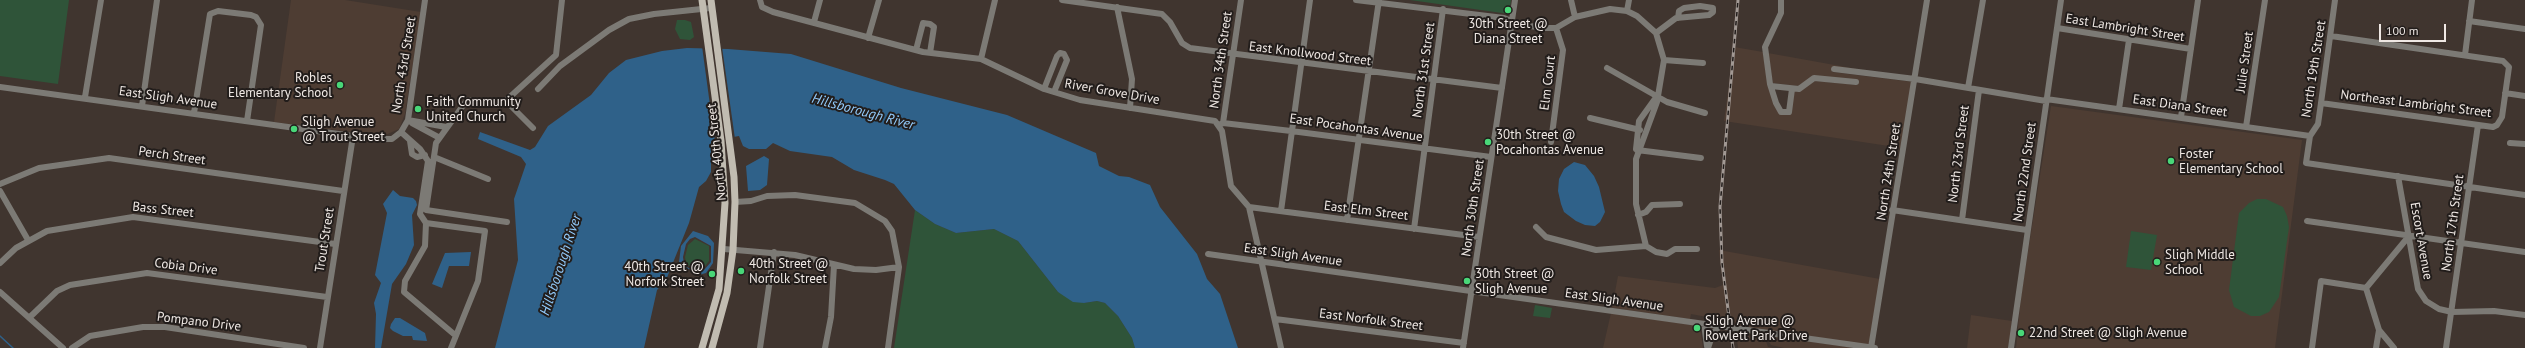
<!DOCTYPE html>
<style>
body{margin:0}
#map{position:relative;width:2525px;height:348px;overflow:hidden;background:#40352f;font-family:"PT Sans",sans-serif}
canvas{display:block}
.scale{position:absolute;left:2379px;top:24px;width:67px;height:18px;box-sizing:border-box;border:2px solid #efe8e4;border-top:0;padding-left:5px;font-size:12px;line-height:14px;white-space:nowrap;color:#efe8e4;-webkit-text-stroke:3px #221d1b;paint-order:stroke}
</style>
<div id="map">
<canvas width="2525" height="348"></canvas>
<div class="scale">100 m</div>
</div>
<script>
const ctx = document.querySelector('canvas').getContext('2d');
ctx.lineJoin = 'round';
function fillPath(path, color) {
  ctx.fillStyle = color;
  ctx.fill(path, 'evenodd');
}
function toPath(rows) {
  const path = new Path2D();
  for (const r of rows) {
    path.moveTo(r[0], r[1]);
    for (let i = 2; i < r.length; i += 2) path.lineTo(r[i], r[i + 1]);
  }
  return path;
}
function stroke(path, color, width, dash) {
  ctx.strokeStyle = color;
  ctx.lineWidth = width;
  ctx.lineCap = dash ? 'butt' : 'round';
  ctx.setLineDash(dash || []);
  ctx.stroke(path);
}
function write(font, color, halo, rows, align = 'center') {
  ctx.font = font + ' "PT Sans",sans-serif';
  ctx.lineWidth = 4;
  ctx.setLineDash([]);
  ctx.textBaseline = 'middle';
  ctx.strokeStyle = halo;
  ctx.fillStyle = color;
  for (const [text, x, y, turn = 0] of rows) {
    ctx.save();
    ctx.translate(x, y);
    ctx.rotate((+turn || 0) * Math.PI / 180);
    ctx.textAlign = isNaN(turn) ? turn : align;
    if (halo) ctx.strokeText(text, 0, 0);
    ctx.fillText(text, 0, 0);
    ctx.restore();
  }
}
const built = toPath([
 [291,0,345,0,421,12,405,114,399,129,383,136,375,135,274,122],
 [1734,47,1763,52,1768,86,1781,115,1787,115,1794,91,1815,81,1858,85,1858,80,1815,76,1798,86,1773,83,1768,53,1868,71,1832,67,1832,72,1913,82,1902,148,1724,121],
 [2051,106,2302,140,2275,348,2016,348,2021,296],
 [1719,250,1880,279,1869,345,1735,326,1734,322,1691,314,1690,319,1612,308,1618,276,1715,288,1723,285],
 [1611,313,1692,325,1698,327,1701,334,1703,348,1603,348],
 [1971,315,2012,321,2008,348,1967,348],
 [1736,331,1855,348,1784,348,1771,345,1765,336,1739,333,1736,336],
 [1739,335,1765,338,1768,347,1773,348,1738,348,1737,340]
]);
const green = toPath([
 [0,0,69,0,58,84,0,76],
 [1410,0,1511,0,1509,14],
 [677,20,685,20,691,22,694,37,690,40,680,39,675,29],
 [2257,199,2266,199,2283,207,2287,216,2289,227,2279,297,2269,312,2260,316,2251,316,2234,307,2229,290,2239,213,2249,203],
 [915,210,935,224,956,233,994,229,1018,241,1058,292,1084,303,1097,301,1105,303,1118,316,1132,338,1135,348,894,348],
 [2131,231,2157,235,2151,270,2126,267],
 [695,239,709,246,709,261,703,269,689,266,686,263,685,257,688,245],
 [1535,305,1552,308,1550,318,1533,316]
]);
const water = toPath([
 [687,48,728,49,791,54,901,88,1007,115,1096,153,1099,166,1119,176,1129,177,1150,185,1160,207,1197,254,1207,279,1220,294,1238,348,1135,348,1132,338,1118,316,1105,303,1097,301,1084,303,1073,302,1058,292,1018,241,994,229,956,233,935,224,915,210,894,184,885,180,854,170,832,157,790,151,773,143,766,149,749,149,743,146,739,136,711,141,711,172,706,181,699,187,689,223,666,280,657,290,644,348,495,348,518,260,514,199,526,164,521,157,478,139,480,132,530,150,535,147,548,126,591,95,609,73,626,60,662,51],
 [764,156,769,159,767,185,760,190,748,191,746,166],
 [1574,162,1585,165,1594,176,1599,187,1605,212,1600,222,1595,226,1585,225,1576,221,1564,212,1561,204,1558,191,1559,179,1564,169],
 [393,190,400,196,413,198,416,201,417,205,412,215,414,245,406,264,392,284,381,348,375,348,376,314,374,303,381,283,375,275,387,213,383,204],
 [693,231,708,236,714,243,713,263,706,273,699,275,689,269,681,270,679,262,681,246],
 [695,237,711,246,711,262,704,270,688,268,684,264,683,257,686,244,690,239],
 [471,252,469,266,449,266,442,288,432,284,445,253],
 [395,318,400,318,425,333,427,341,413,340,412,336,403,336,393,331,390,328,391,324]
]);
const pier = toPath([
 [702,46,722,47,735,139,715,142]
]);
const stream = toPath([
 [0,336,13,348]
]);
const minor = toPath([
 [760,0,762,7,773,12,923,52,981,59,1044,89,1080,100,1215,121,1222,131,1231,186,1249,207,1281,348],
 [1062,0,1162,14,1170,22,1182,43,1190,48,1502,88],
 [1356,0,1504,18,1522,25,1545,28,1556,28,1575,17,1610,9,1627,11,1637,16,1656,33,1664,60,1657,102,1636,159,1636,204,1646,246],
 [1571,0,1575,17],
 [1781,0,1781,13,1765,47,1770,84,1776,103,1781,112,1789,112,1792,89],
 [2335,0,2321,103,2318,124,2310,136,2306,163,2525,195],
 [1117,7,1132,79,1130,108],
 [1627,11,1629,0],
 [2469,21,2525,29],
 [814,22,820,0],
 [2057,28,2191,49],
 [1656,33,1676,18,1709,15,1713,12,1713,8,1700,6,1684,8,1679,11,1678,18],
 [868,38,879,0],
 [916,50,923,23,930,24,934,27,930,53],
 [2465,55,2472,0],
 [981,59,995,0],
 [1664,60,1703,63],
 [1607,68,1667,102,1705,113],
 [1834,69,1915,79,2046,101],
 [1771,86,1799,89,1814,78,1856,82],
 [0,87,353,136,384,139,392,139,401,132],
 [1968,88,1983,0],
 [538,89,560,66,609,30,629,19,654,14,711,8],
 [1044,89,1057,56,1060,53,1064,54,1067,60,1054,92],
 [2505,93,2525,96],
 [85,97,101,0],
 [2046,99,2310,136],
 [506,101,533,128],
 [2321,103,2493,127,2497,125,2502,117,2509,67,2503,61,2331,36],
 [142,106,157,0],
 [2119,109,2129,40],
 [194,113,210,14,218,11,251,15,256,17,261,25,247,121],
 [2181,117,2198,0],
 [1590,118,1640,130],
 [408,120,446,127],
 [412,123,438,137],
 [1223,123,1241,0],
 [1219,125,1223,123,1291,131,1491,157],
 [2246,127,2265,0],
 [401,132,408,120,425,0],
 [401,132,420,149,428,161,420,214,426,223],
 [410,141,412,154,417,157,425,155],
 [1551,142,1563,50,1556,28],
 [2510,143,2525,144],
 [1636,149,1639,121,1657,96],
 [1637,150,1701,158],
 [434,157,488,179],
 [2398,176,2418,289,2426,301,2439,309,2452,312,2494,311,2525,315],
 [0,184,39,168,109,158,343,191],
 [0,191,28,240],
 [735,202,751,201,767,196,795,195,855,203,885,221,892,231,899,267,888,348],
 [1249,207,1479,237],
 [1892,210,2027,230],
 [1281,211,1310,0],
 [1638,215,1646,212,1652,205,1680,204],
 [1347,220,1379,0],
 [1962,220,1979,90],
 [2307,221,2525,252],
 [507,222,426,210,436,143,467,100,501,105,556,55,562,0],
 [426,223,485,231,478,281,451,348],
 [426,223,425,246,405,281,404,292,455,335],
 [1536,227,1546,237,1596,250,1646,246],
 [1414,229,1443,9],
 [1646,246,1656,252,1667,254,1675,249,1697,249],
 [724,249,795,255,854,269,876,270,899,267],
 [1208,254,1875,348],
 [0,263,16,248,47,231,133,217,335,244],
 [2366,288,2379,330,2394,348],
 [0,292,63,348],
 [30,317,57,291,70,285,147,273,327,297],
 [1275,319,1464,343],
 [1704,324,1707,346],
 [72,348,90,336,143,327,165,327,304,348],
 [320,348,353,136],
 [760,348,774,252],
 [825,348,831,317,834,265],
 [1463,348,1515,0],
 [1708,348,1713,333,1720,326],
 [1871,348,1927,0],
 [2011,348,2061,0],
 [2312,348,2321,281,2366,288,2409,236],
 [2376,348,2379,330],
 [2446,348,2478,125]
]);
const major = toPath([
 [702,0,721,141,725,203,719,289,702,348],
 [711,0,734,177,735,202,733,250,727,293,712,348]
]);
const rail = toPath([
 [1733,348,1722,263,1720,207,1738,0]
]);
const markers = [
 [1508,10,4,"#49d778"],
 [340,85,4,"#49d778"],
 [418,109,4,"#49d778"],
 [294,129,4,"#49d778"],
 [1488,142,4,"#49d778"],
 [2171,161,4,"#49d778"],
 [2157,262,4,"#49d778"],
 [741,271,4,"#49d778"],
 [712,274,4,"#49d778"],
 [1467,281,4,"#49d778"],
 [1697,328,4,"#49d778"],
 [2021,333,4,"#49d778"]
];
const poiNames = [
 ["30th Street @",1508,24,"center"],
 ["Diana Street",1508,39,"center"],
 ["Robles",332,78,"right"],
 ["Elementary School",332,93,"right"],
 ["Faith Community",426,102],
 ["United Church",426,117],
 ["Sligh Avenue",302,122],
 ["@ Trout Street",302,137],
 ["30th Street @",1496,135],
 ["Pocahontas Avenue",1496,150],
 ["Foster",2179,154],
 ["Elementary School",2179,169],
 ["Sligh Middle",2165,255],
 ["School",2165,270],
 ["40th Street @",749,264],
 ["Norfolk Street",749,279],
 ["40th Street @",704,267,"right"],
 ["Norfork Street",704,282,"right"],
 ["30th Street @",1475,274],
 ["Sligh Avenue",1475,289],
 ["Sligh Avenue @",1705,321],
 ["Rowlett Park Drive",1705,336],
 ["22nd Street @ Sligh Avenue",2029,333]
];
const streetNames = [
 ["East Lambright Street",2125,28,9],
 ["East Knollwood Street",1310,54,7],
 ["North 34th Street",1221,60,-82],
 ["Julie Street",2245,62,-82],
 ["North 43rd Street",404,65,-81],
 ["North 19th Street",2314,69,-81],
 ["North 31st Street",1424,70,-82],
 ["Elm Court",1548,83,-83],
 ["River Grove Drive",1112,92,10],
 ["East Sligh Avenue",168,98,8],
 ["Northeast Lambright Street",2416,104,7],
 ["East Diana Street",2180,106,8],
 ["East Pocahontas Avenue",1356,128,8],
 ["North 40th Street",717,152,-96],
 ["North 23rd Street",1959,154,-83],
 ["Perch Street",172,156,8],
 ["North 24th Street",1889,172,-81],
 ["North 22nd Street",2025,172,-82],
 ["North 30th Street",1473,208,-82],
 ["Bass Street",163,210,6],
 ["East Elm Street",1366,211,7],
 ["North 17th Street",2453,223,-82],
 ["Trout Street",325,240,-81],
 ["Escort Avenue",2421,241,80],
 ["East Sligh Avenue",1293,255,8],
 ["Cobia Drive",186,267,7],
 ["East Sligh Avenue",1614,300,8],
 ["East Norfolk Street",1371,320,7],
 ["Pompano Drive",199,322,7]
];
const waterNames = [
 ["Hillsborough River",863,112,15],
 ["Hillsborough River",561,265,-72]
];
fillPath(built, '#4e3d33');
fillPath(green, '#2f5439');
fillPath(water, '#2f6189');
fillPath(pier, '#40352f');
stroke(stream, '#2f6189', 1.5);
stroke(minor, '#7c7a75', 6);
stroke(major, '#c1bcb1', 7);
stroke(rail, '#a29994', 3);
stroke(rail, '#221d1b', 1.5, [4.5]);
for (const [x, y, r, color] of markers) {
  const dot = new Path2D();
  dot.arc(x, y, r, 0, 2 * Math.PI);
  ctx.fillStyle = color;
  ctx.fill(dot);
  stroke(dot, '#221d1b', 1.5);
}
write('13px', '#efe8e4', '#221d1b', poiNames, 'left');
write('13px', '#efe8e4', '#221d1b', streetNames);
write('italic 14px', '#93ccfd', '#221d1b', waterNames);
</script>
